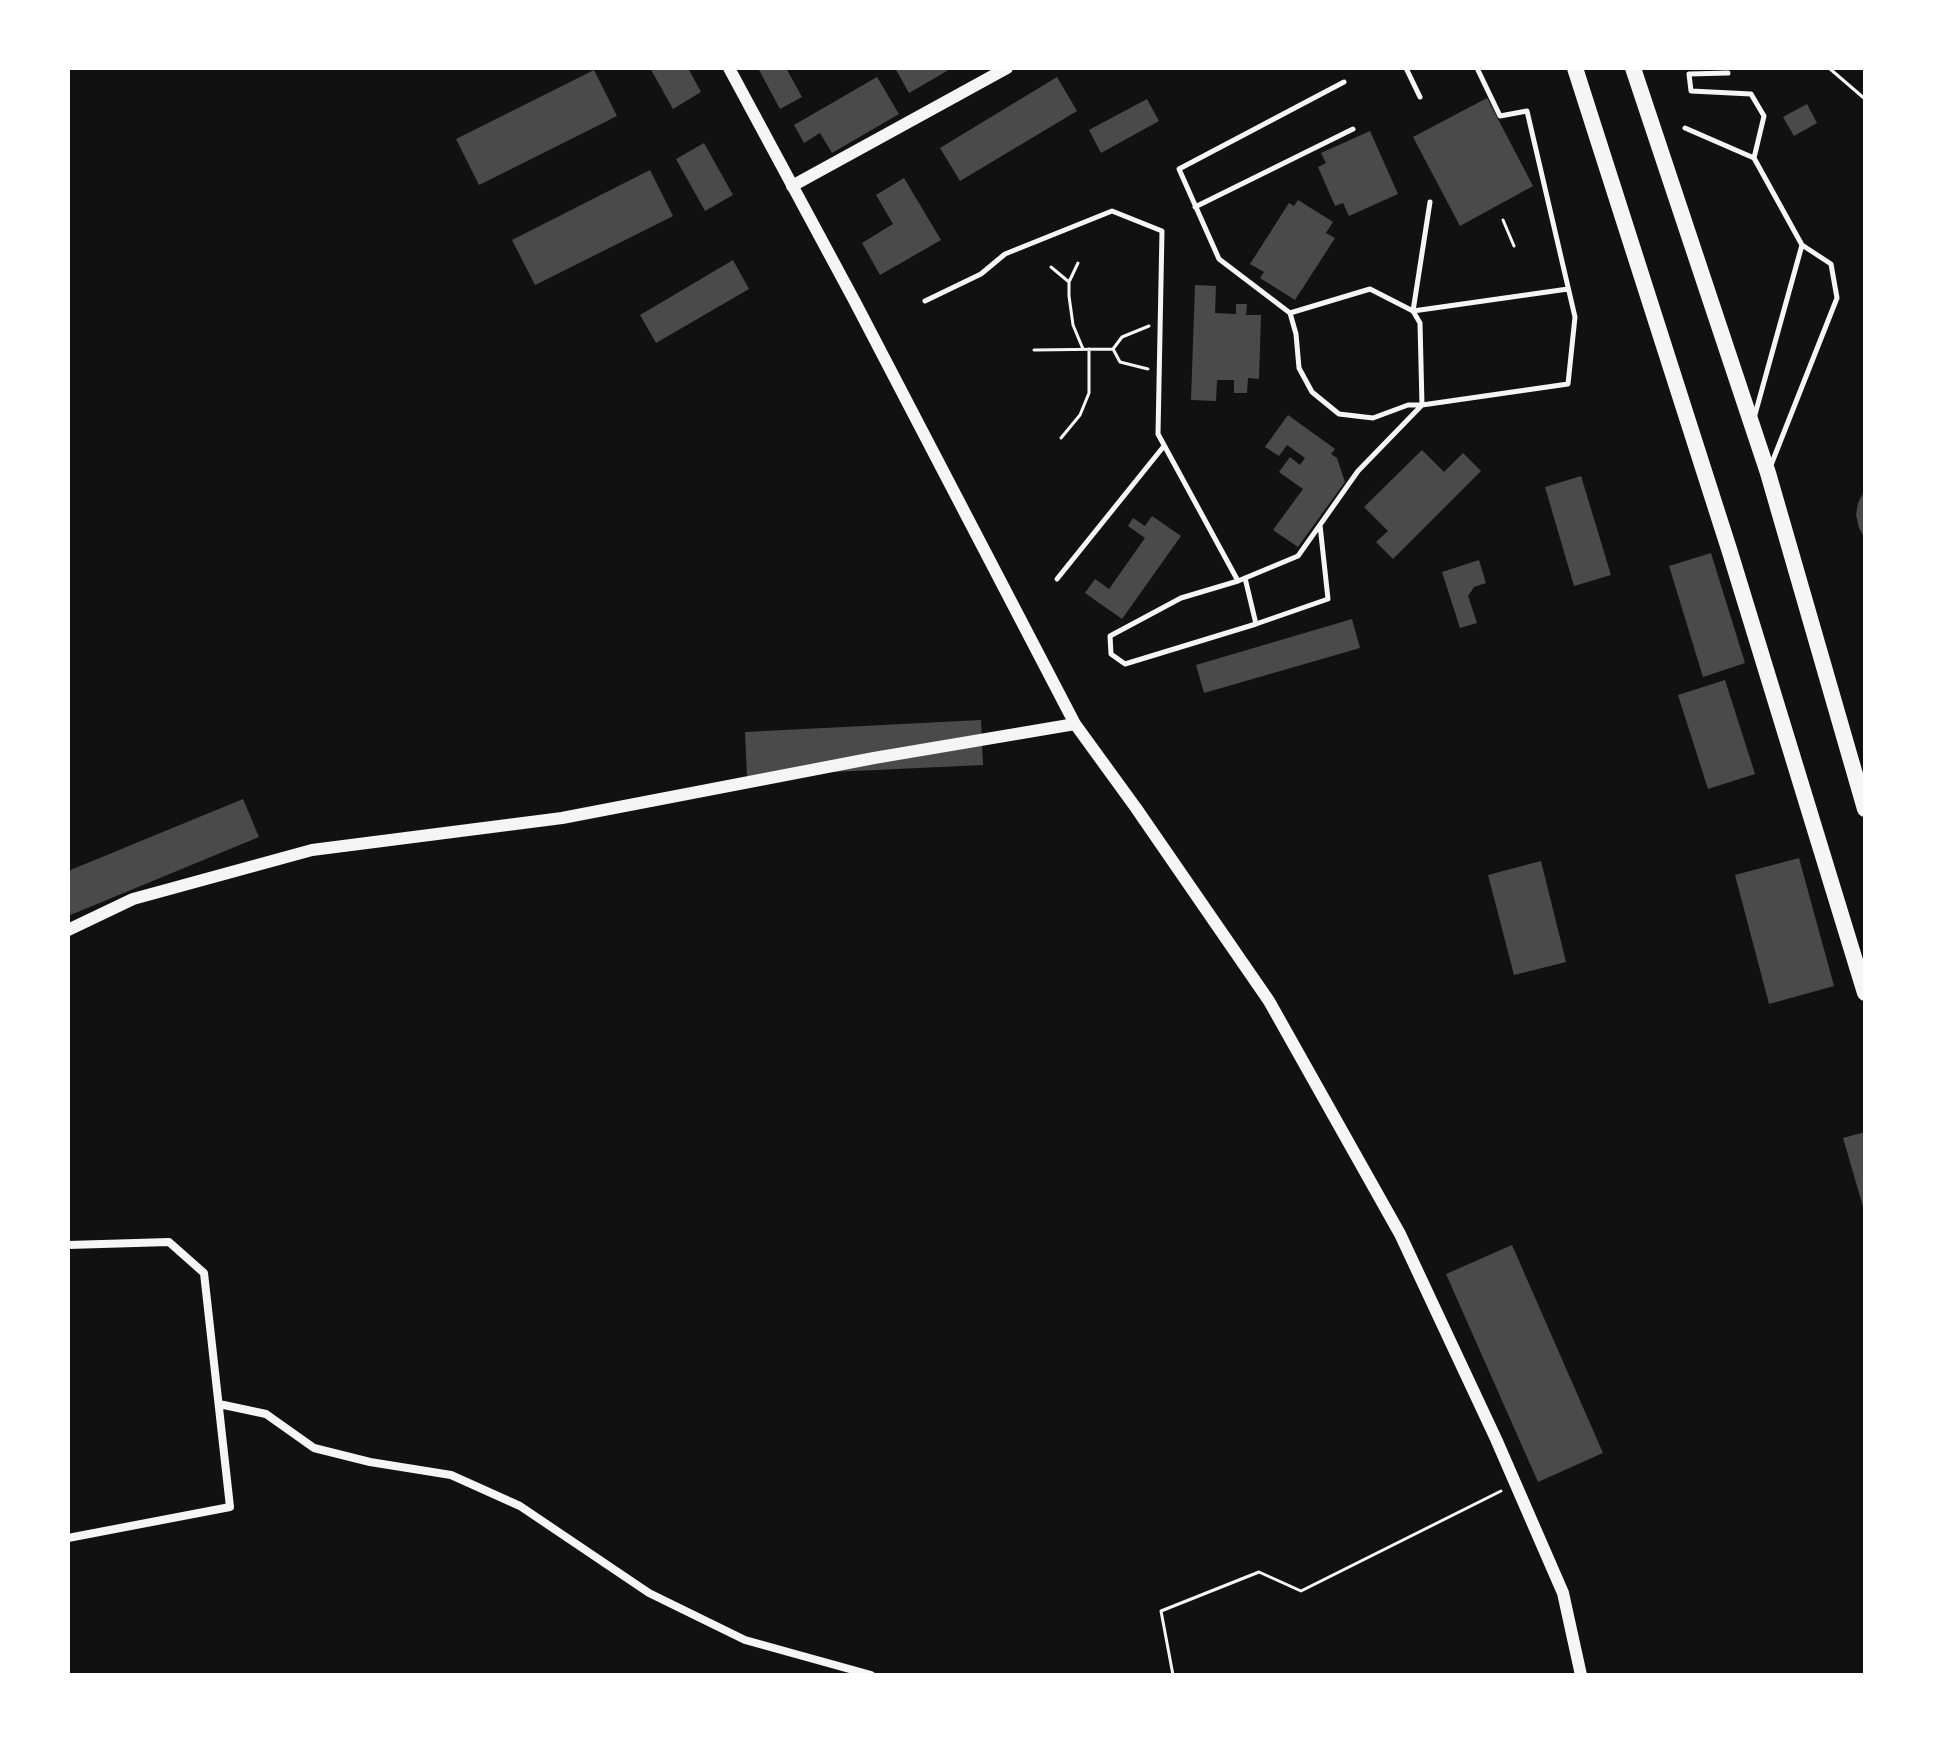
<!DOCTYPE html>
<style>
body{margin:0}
#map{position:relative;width:1933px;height:1743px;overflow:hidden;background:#111;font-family:"Fira Sans",sans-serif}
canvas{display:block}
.frame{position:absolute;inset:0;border:70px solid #fff;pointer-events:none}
</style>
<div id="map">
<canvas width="1933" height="1743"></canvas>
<div class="frame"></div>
</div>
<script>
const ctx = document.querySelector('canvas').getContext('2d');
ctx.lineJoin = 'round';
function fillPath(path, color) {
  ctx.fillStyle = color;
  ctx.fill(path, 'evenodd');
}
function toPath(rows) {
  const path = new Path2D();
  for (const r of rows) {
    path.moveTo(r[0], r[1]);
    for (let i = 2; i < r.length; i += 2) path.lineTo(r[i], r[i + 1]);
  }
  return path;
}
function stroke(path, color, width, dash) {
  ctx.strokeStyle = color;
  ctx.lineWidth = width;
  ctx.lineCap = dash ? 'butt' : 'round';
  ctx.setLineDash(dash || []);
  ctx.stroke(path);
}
const building = toPath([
 [650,68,688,68,701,92,673,109],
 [758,68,786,68,802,97,780,109],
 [895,68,952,68,909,93],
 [594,70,617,116,479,185,456,139],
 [877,77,899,114,832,153,820,133,804,143,794,125],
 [1057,77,1077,111,960,181,940,148],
 [1487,98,1533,186,1460,226,1413,137],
 [1147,99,1159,121,1101,153,1089,130],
 [1807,104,1817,123,1794,136,1783,117],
 [1370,131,1398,194,1349,216,1343,203,1335,206,1318,167,1326,163,1321,153],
 [704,143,733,195,705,211,676,159],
 [650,170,673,216,535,285,512,240],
 [904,178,941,240,880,275,862,243,893,224,876,195],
 [1298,200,1333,222,1326,233,1335,238,1295,300,1260,278,1264,272,1250,264,1289,203,1294,206],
 [733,260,749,289,656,343,640,315],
 [1195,285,1216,286,1215,313,1236,314,1236,304,1247,304,1246,315,1261,315,1259,379,1248,378,1247,393,1234,393,1234,380,1217,380,1216,401,1191,400],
 [1288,415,1335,449,1331,454,1337,458,1345,482,1298,547,1273,530,1303,489,1279,472,1290,457,1300,465,1305,458,1287,445,1279,456,1265,447],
 [1422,450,1444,472,1463,453,1481,471,1393,559,1376,542,1388,531,1364,507],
 [1581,476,1611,575,1574,586,1545,487],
 [1865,489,1865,539,1859,528,1856,515,1858,503],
 [1152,516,1181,536,1122,619,1085,593,1095,579,1109,589,1145,538,1128,526,1133,518,1145,526],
 [1711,553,1745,663,1703,677,1669,566],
 [1479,560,1486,583,1474,587,1468,596,1477,623,1460,628,1442,572],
 [1352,619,1360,648,1204,693,1196,665],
 [1725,680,1755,774,1708,789,1678,695],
 [981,720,983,765,747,776,745,732],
 [243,799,259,837,68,916,68,871],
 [1799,858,1834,986,1769,1004,1735,875],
 [1541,861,1566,962,1514,975,1488,875],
 [1865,1132,1865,1210,1864,1210,1843,1138],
 [1512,1245,1603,1453,1538,1482,1446,1274]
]);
const path = toPath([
 [1829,68,1865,99],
 [1503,220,1514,246],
 [1078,263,1069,282,1069,296,1073,325,1083,349],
 [1051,267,1069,282],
 [1113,349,1122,337,1149,326],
 [1034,350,1113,349,1120,362,1148,369],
 [1061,438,1080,415,1089,393,1089,349],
 [1173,1675,1161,1611,1259,1572,1301,1591,1501,1491]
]);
const service = toPath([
 [1406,68,1420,97],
 [1728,73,1689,74,1691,91,1751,94,1764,116,1754,158],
 [1344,82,1179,169,1219,259,1290,313,1370,289,1413,311,1568,289],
 [1685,128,1754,158,1802,245,1754,418],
 [1195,207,1353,129],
 [925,301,981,274,1005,254,1112,211,1162,231,1158,434,1238,581,1298,556,1358,471,1422,405,1568,384,1575,317,1527,111,1500,116,1477,68],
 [1290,313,1296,334,1299,368,1312,392,1339,414,1373,418,1408,405,1422,405,1420,323,1413,311,1430,202],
 [1771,465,1837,298,1831,264,1802,245],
 [1245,578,1256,624],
 [1057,579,1164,446],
 [1238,581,1181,598,1110,636,1111,654,1125,664,1256,624,1328,599,1320,525]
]);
const minor = toPath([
 [68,1245,169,1242,204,1273,230,1507,68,1538],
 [219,1404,266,1414,314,1448,370,1462,451,1475,520,1506,649,1593,745,1640,871,1675]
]);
const tertiary = toPath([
 [729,68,854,300,1075,724,1136,808,1269,1001,1400,1234,1496,1439,1563,1593,1581,1675],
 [792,186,1007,68],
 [68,930,133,899,312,850,562,818,874,758,1075,724]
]);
const primary = toPath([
 [1575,68,1729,549,1865,993],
 [1633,68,1768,473,1865,809]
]);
fillPath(building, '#4a4a4a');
stroke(path, '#f5f5f5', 3);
stroke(service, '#f5f5f5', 5);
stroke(minor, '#f5f5f5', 8);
stroke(tertiary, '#f5f5f5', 12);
stroke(primary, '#f5f5f5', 16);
</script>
